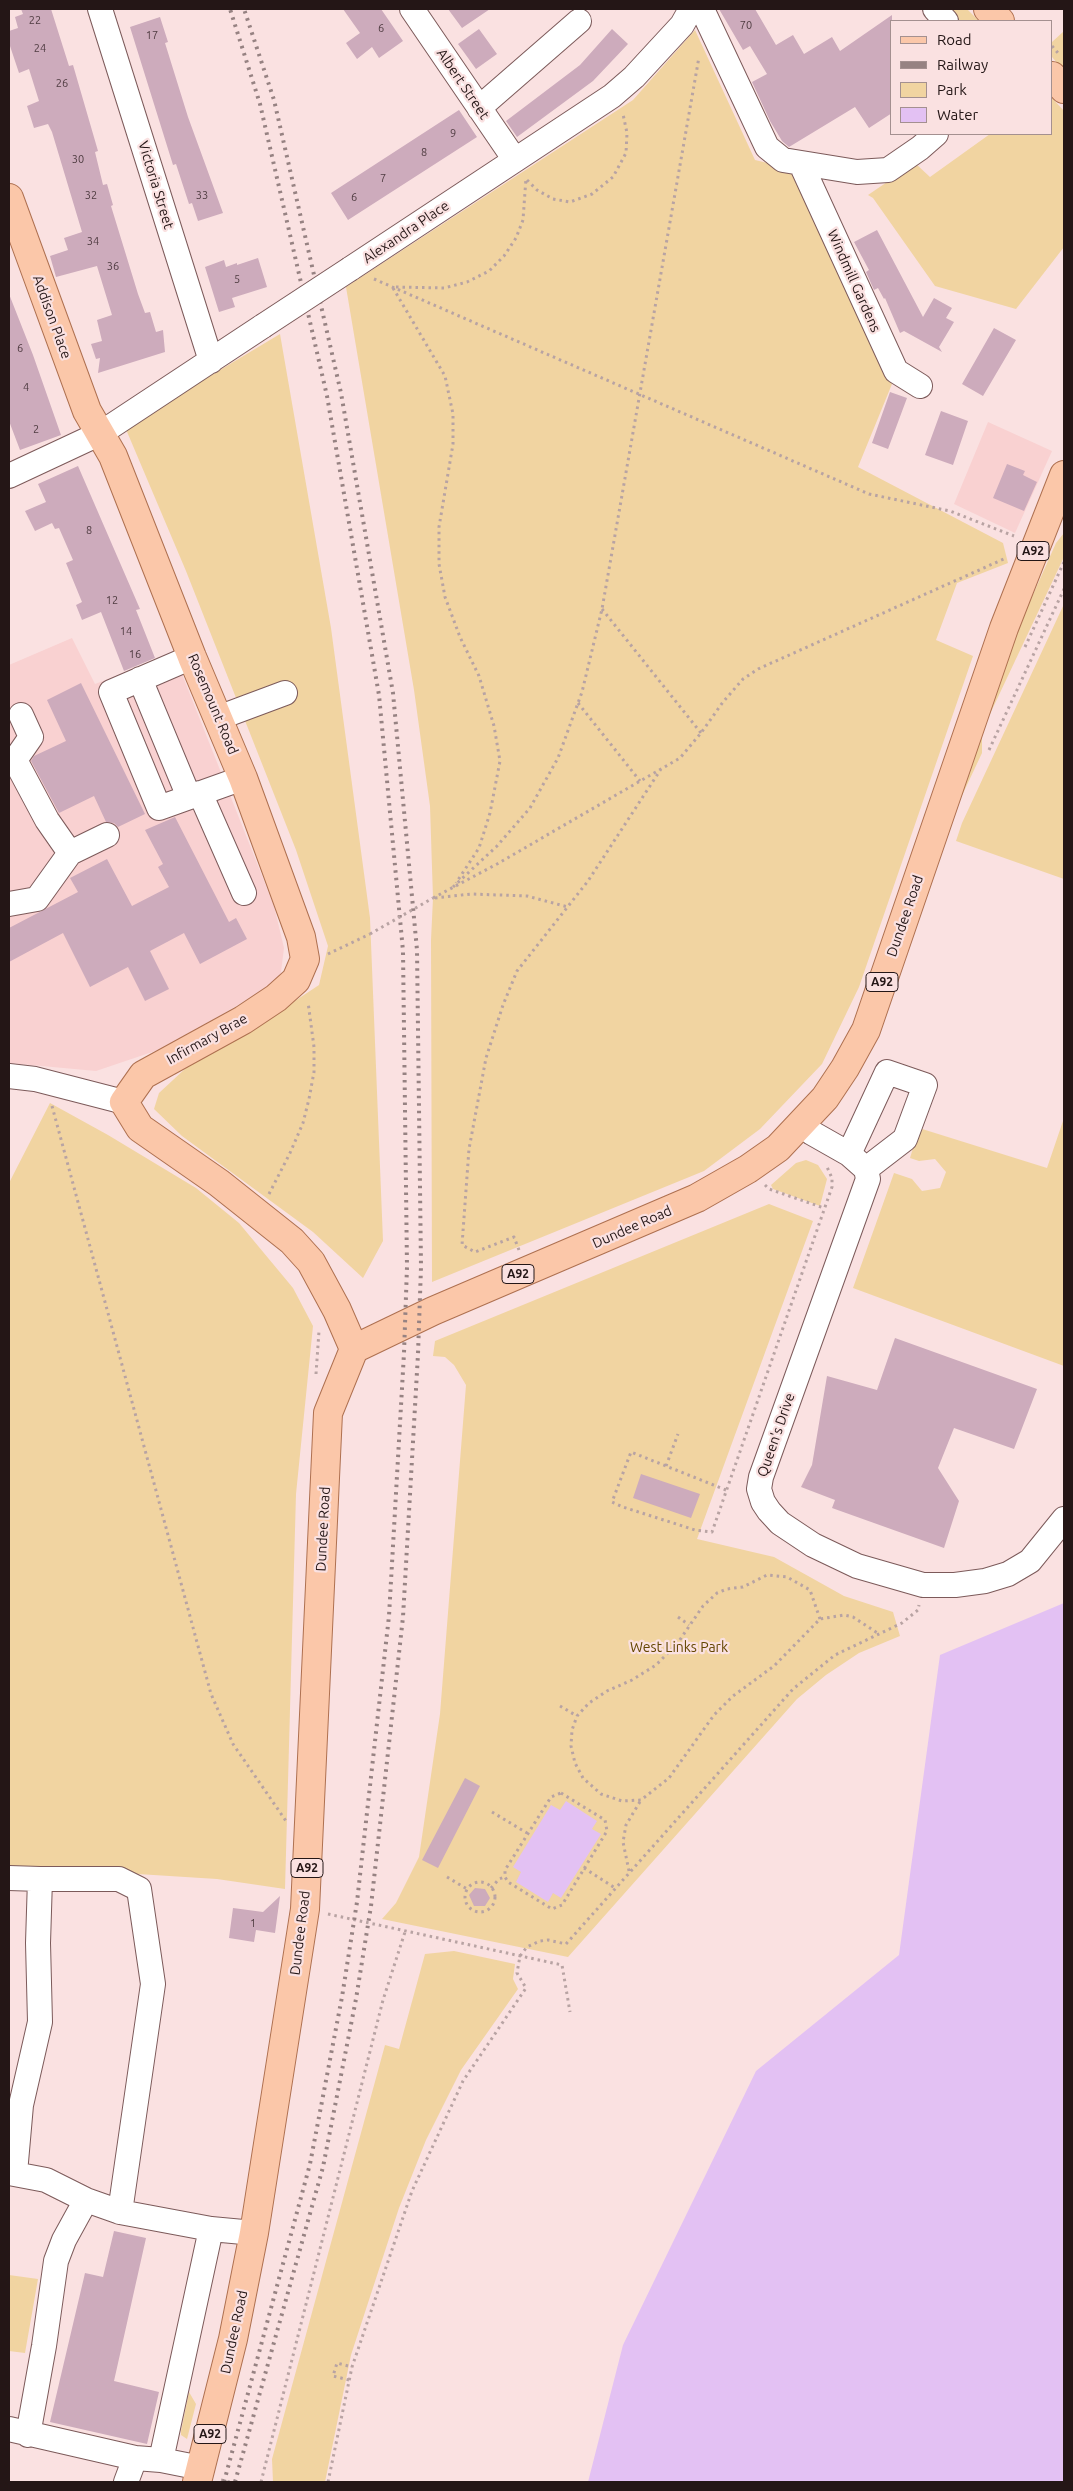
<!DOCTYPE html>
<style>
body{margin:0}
#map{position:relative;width:1073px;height:2491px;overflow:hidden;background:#fae1e1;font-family:Ubuntu,sans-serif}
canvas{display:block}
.frame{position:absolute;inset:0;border:10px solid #241616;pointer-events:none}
.legend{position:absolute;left:890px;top:20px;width:162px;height:115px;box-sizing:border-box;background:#fae1e1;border:1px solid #a49090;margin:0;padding:6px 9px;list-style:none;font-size:15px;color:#241616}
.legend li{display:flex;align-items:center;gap:10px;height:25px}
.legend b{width:25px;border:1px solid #a49090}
</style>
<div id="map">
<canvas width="1073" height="2491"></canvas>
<div class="frame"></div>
<ul class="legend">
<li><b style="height:6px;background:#fbc7a9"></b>Road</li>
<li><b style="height:6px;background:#968282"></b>Railway</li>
<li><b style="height:14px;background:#f1d4a1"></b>Park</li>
<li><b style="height:14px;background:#e3c1f3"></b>Water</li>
</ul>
</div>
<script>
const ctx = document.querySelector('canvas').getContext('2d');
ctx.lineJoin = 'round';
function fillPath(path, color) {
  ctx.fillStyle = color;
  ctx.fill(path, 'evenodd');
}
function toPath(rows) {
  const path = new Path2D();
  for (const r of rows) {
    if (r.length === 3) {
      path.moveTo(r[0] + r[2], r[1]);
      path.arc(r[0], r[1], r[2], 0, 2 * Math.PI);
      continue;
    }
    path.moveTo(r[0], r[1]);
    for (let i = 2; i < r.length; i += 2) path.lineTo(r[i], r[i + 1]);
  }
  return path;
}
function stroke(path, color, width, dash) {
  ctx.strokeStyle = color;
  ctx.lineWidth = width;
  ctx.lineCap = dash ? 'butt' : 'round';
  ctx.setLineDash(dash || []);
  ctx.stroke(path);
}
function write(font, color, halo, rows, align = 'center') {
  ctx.font = font + ' Ubuntu,sans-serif';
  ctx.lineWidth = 4.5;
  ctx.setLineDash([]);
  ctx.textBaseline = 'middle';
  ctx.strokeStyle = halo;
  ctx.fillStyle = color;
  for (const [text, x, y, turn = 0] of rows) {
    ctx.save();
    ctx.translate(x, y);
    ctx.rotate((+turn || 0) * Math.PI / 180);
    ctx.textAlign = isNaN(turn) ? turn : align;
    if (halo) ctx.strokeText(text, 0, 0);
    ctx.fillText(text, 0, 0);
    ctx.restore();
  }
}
const built = toPath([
 [988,422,1052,451,1015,533,954,504],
 [72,638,95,684,174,654,274,906,284,948,280,980,167,1047,96,1071,9,1063,9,665]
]);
const green = toPath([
 [944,9,967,9,979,21,957,21],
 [695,30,755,160,792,169,892,384,858,467,1003,543,1008,563,957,583,936,640,973,656,859,987,822,1064,760,1129,704,1171,432,1282,431,940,433,898,430,806,414,690,346,287,633,100],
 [1064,31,1064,71,1052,57,1052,42],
 [1052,98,1064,111,1064,247,1016,309,935,286,873,198,868,195,915,163,930,177,990,134,1052,134],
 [280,334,331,628,370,918,383,1241,363,1278,313,1232,182,1136,154,1109,159,1093,187,1067,257,1026,319,985,328,946,296,850,186,571,125,427],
 [1064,533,1064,557,982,731,982,753,959,802,967,770,1019,626,1056,543],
 [1064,604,1064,879,956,841,962,823],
 [50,1103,108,1135,196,1188,239,1223,293,1288,313,1326,296,1494,285,1889,217,1879,106,1872,9,1872,9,1183],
 [1064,1118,1064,1366,853,1288,894,1173,912,1179,922,1191,940,1188,946,1172,935,1159,919,1161,910,1158,919,1128,1047,1168],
 [806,1160,818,1165,827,1179,820,1206,773,1189,771,1185,796,1163],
 [769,1204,813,1221,697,1539,774,1557,844,1596,893,1612,900,1636,859,1653,826,1675,797,1699,568,1957,382,1919,396,1903,419,1857,440,1714,466,1385,454,1365,445,1357,433,1356,435,1341],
 [454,1951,515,1964,513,1979,518,1989,461,2070,426,2140,399,2208,351,2355,325,2482,273,2482,272,2459,385,2045,399,2049,425,1954],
 [9,2275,38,2279,25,2353,9,2351],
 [189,2392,196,2404,187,2439,181,2435,181,2431]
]);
const water = toPath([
 [1064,1603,1064,2482,588,2482,623,2345,756,2071,899,1955,940,1655],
 [566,1801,597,1821,592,1829,601,1834,561,1898,553,1893,548,1902,516,1882,521,1872,513,1867,551,1805,560,1810]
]);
const building = toPath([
 [21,9,51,9,69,66,73,65,98,151,95,152,103,185,107,184,113,205,111,206,138,294,145,313,150,312,156,332,163,330,165,352,98,373,100,358,96,359,91,344,102,341,97,320,112,315,97,266,56,277,50,256,68,250,64,238,82,232,52,132,48,124,34,128,27,106,39,101,29,69,19,73,9,43,9,31,18,28,15,17,23,14],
 [343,9,381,9,403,41,379,58,372,47,357,59,346,43,360,33],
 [448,9,490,9,462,28],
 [719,9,755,9,776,45,793,35,804,54,832,37,840,51,892,15,892,113,869,128,855,107,789,147,782,141,770,121,752,82,767,74,750,46,743,50],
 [160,17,168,42,165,43,188,117,223,213,198,221,192,203,189,204,176,164,173,165,130,27],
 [479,29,497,54,476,69,458,44],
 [612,29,628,44,593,81,517,137,506,121,580,65],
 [459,110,477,137,348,220,331,193],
 [877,230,923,317,934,298,952,308,946,318,954,322,939,347,942,352,904,331,900,333,885,298,884,299,878,288,874,290,866,272,869,270,854,242],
 [258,258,267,287,232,298,235,307,219,312,205,267,224,260,226,267,237,263,237,265],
 [9,294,33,355,61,435,20,450,9,421],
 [994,328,1016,340,983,396,962,384],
 [890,392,907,398,888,449,872,443],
 [941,411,968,421,953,465,925,455],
 [1007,464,1025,471,1023,475,1037,482,1024,511,993,498],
 [78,466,140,609,136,610,155,658,124,671,101,612,82,620,76,605,82,602,66,563,73,560,59,528,55,529,52,523,35,531,25,511,46,502,38,484],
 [81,683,145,814,118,827,114,823,106,822,94,796,59,813,31,761,34,756,66,741,47,700],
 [175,817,229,922,236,918,247,939,200,964,184,933,150,951,169,989,145,1001,128,967,90,987,63,933,9,962,9,928,78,892,70,878,107,859,132,906,169,887,158,867,163,864,145,830],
 [895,1338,1037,1389,1014,1449,954,1428,938,1468,959,1501,944,1548,832,1508,835,1500,801,1487,812,1465,827,1376,877,1390],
 [641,1474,700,1494,691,1518,633,1498],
 [465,1778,480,1786,438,1868,422,1860],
 [475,1888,485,1889,490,1898,485,1906,474,1906,469,1895],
 [280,1896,275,1933,256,1930,254,1942,229,1938,233,1908,263,1912],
 [114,2231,146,2238,114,2381,159,2392,147,2444,50,2422,85,2273,103,2277]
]);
const path = toPath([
 [1052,46,1058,53],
 [527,180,537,190,553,199,570,202,592,194,613,177,626,153,627,133,623,114],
 [374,279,869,494,950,511,1014,536],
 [396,287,444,288,467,282,489,271,504,256,516,238,523,220,526,178],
 [393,288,445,376,453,414,453,444,439,527,439,564,445,597,460,637,479,676,494,726,500,761,490,813,479,848,456,883],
 [602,609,701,733],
 [1025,647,1064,562],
 [578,703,640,781],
 [989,750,1064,589],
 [453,887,497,846,530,808,558,758,582,692,602,609,699,57],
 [433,898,497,864,680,758,701,733,723,702,743,679,758,669,1006,558],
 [435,898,471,894,527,896,568,907],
 [328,954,370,934],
 [52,1106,211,1694,233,1744,286,1821],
 [765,1185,769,1189,824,1208],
 [269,1194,290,1153,303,1123,309,1099,314,1072,314,1047,308,1002],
 [519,1250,514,1237,475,1252,462,1245,469,1149,486,1058,503,1005,517,971,588,881,661,769],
 [316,1374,319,1331],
 [666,1466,678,1434],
 [726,1490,631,1452,612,1502,623,1507,695,1530,712,1532,832,1187,832,1178,827,1167],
 [678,1617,689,1625],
 [820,1619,810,1590,787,1577,767,1575,743,1587,727,1589,717,1593,703,1606,677,1644,656,1665,632,1680,607,1691,589,1703,577,1716,572,1730,571,1746,575,1763,583,1778,601,1794,622,1801,641,1800,669,1778,714,1715,733,1696,774,1666,820,1619,844,1615,853,1617,879,1634],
 [560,1706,577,1716],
 [561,1793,605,1820,607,1831,562,1905,552,1909,508,1882,505,1877,505,1870,551,1797,561,1793],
 [492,1812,527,1833],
 [584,1868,615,1888],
 [629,1871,623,1842,626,1825,641,1800],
 [447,1877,467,1889],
 [480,1897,15],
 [491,1888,499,1879,505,1877],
 [328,1914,562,1965,570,2012],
 [349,2380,333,2376,337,2363,352,2367],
 [221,2480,230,2482],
 [261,2482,383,2000,405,1932],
 [328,2482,352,2367,412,2191,463,2081,526,1988,517,1973,520,1956,527,1947,540,1941,548,1940,566,1944,793,1689,835,1655,902,1623,918,1610,919,1605]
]);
const minor = toPath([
 [100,9,211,361],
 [412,9,515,160],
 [702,9,767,147,783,160,857,172,888,170,920,148,936,134],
 [935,9,946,21],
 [479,108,579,21],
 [801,164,896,371,920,386],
 [350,269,612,96,634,77,682,25,691,9],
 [9,476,101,433,263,326],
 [192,657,111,692,159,808,243,778],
 [140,679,189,797],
 [218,718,285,693],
 [200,793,244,893],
 [70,853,107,835],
 [9,904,37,899,70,853,47,820,15,760,31,737,21,715],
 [9,1076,35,1079,124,1102],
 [802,1124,812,1133,849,1154,866,1169,868,1179,761,1477,759,1489,763,1502,769,1511,780,1523,813,1545,857,1566,923,1585,955,1585,985,1581,1008,1574,1030,1561,1064,1519],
 [849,1154,887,1072,925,1085,905,1139,866,1169],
 [9,1878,40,1879],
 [9,2173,46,2180,86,2200,120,2212,211,2229,254,2233],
 [15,2173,21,2105,40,2022,38,1943,40,1879,119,1879,139,1889,153,1984,120,2212],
 [9,2429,135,2458,161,2460,201,2468],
 [28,2435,44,2346,56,2261,64,2240,86,2200],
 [161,2460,211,2229],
 [126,2482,135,2458]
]);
const major = toPath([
 [988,9,1000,21],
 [1052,76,1064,89],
 [9,198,87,411,113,456,192,657,243,778,301,937,305,959,296,980,276,998,243,1020,143,1075,124,1102,140,1128,219,1183,292,1241,311,1262,337,1310,354,1349],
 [197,2482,233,2339,254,2233,305,1909,328,1413,354,1349,433,1311,697,1198,748,1169,778,1148,825,1098,845,1068,866,1030,1004,628,1064,475]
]);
const rail = toPath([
 [224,2482,310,2164,342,1997,357,1902,389,1616,404,1353,407,1267,403,951,379,695,327,396,260,104,230,9],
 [235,2482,323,2167,356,1999,371,1906,403,1617,418,1354,421,1267,417,950,393,693,341,393,274,100,244,9]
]);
const pathBridge = toPath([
 [370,934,433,898]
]);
const minorBridge = toPath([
 [263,326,350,269]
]);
const numberNames = [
 ["22",35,20],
 ["70",746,25],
 ["6",381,28],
 ["17",152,35],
 ["24",40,48],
 ["26",62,83],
 ["9",453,133],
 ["8",424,152],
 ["30",78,159],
 ["7",383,178],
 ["32",91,195],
 ["33",202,195],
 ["6",354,197],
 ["34",93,241],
 ["36",113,266],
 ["5",237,279],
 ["6",20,348],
 ["4",26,387],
 ["2",36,429],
 ["8",89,530],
 ["12",112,600],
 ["14",126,631],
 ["16",135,654],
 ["1",253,1923]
];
const shields = [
 [1033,551,32],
 [882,982,32],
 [518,1274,32],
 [307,1868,32],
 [210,2434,32]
];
const shieldNames = [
 ["A92",1033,551],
 ["A92",882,982],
 ["A92",518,1274],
 ["A92",307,1868],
 ["A92",210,2434]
];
const streetNames = [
 ["Albert Street",463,84,56],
 ["Victoria Street",156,185,73],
 ["Alexandra Place",406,232,-34],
 ["Windmill Gardens",854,281,66],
 ["Addison Place",52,317,70],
 ["Rosemount Road",213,704,67],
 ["Dundee Road",905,916,-71],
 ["Infirmary Brae",207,1039,-29],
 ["Dundee Road",632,1227,-24],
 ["Queen's Drive",776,1435,-71],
 ["Dundee Road",323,1529,-87],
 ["Dundee Road",300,1933,-83],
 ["Dundee Road",234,2332,-78]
];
const parkNames = [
 ["West Links Park",679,1647]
];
fillPath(built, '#f9d1d1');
fillPath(green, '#f1d4a1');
fillPath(water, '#e3c1f3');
fillPath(building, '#cdabbc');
stroke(minor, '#7c5a5a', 26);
stroke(major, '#ae7050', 30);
stroke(path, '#b8a3a3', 3, [2.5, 4]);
stroke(minor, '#fff', 24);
stroke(major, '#fbc7a9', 28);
stroke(rail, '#968282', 4, [2.5, 5]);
stroke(minorBridge, '#7c5a5a', 26, []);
stroke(pathBridge, '#b8a3a3', 3, [2.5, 4]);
stroke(minorBridge, '#fff', 24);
write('11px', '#4e3b40', null, numberNames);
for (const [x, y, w] of shields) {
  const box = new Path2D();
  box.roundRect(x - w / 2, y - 9.5, w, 19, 4);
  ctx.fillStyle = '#fae1e1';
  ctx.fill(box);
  stroke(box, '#241616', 1);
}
write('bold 12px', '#241616', null, shieldNames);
write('14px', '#241616', '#fae1e1', streetNames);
write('14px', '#644600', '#fae1e1', parkNames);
</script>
